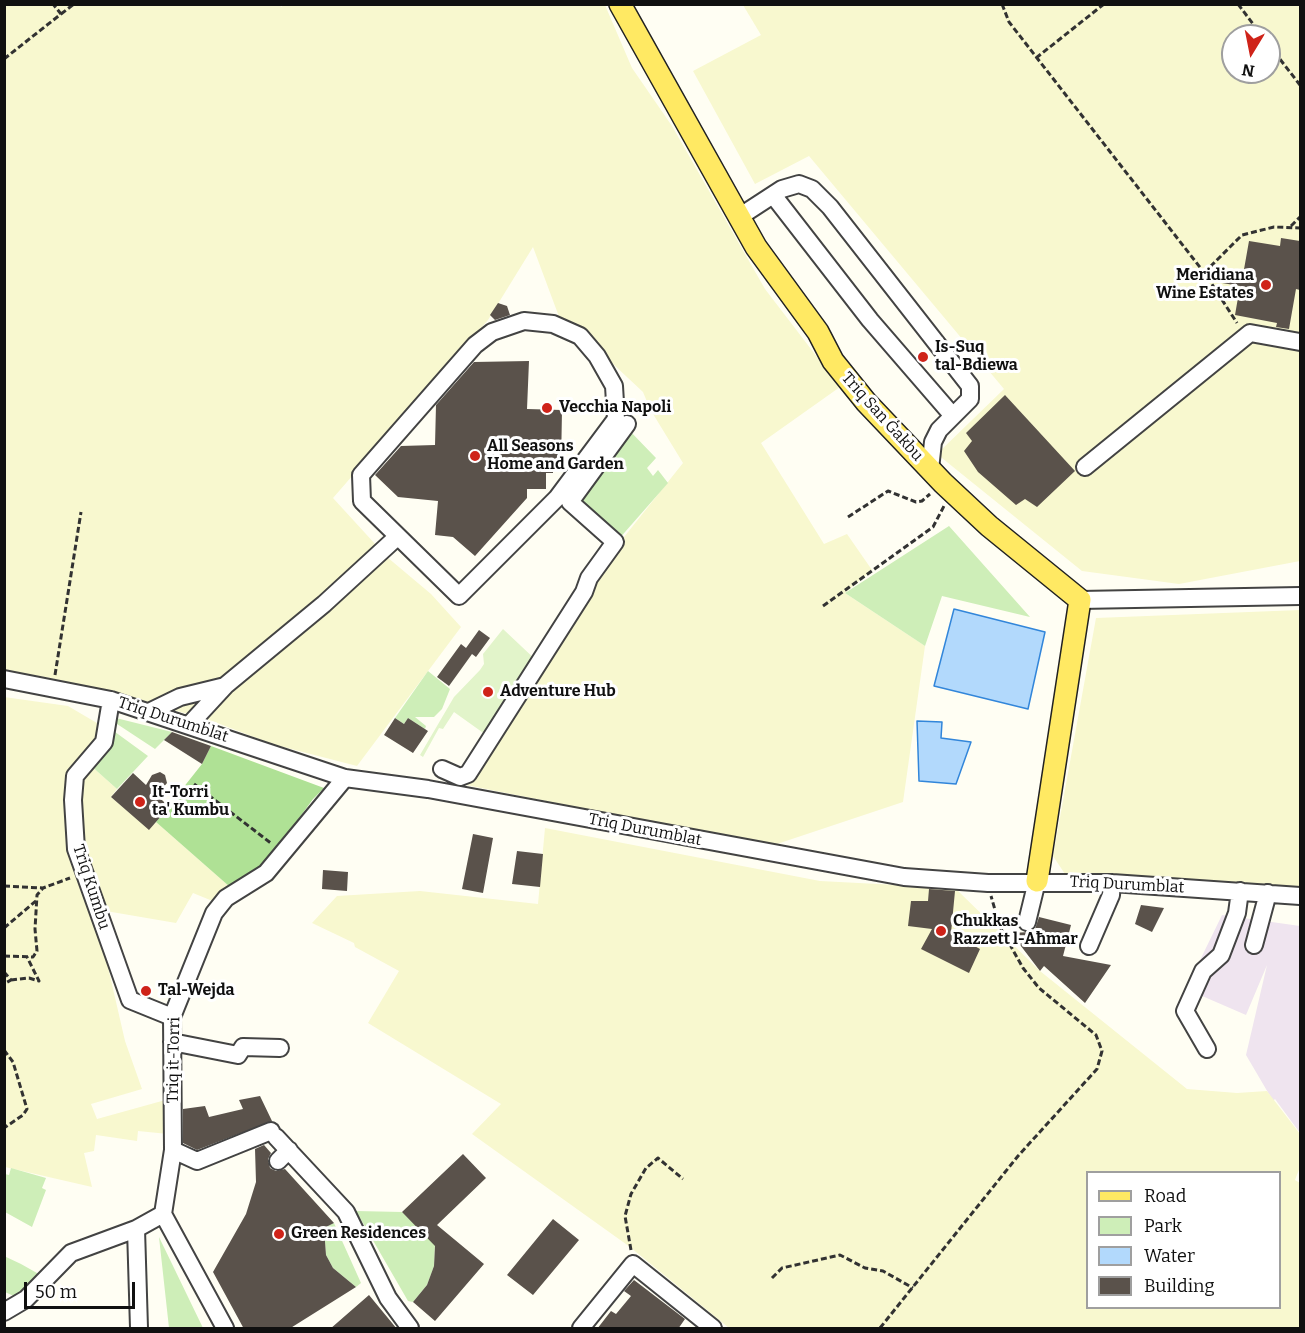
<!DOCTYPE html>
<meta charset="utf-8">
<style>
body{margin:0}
#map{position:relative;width:1305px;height:1333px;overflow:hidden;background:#fffef3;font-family:Bitter,serif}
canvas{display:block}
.frame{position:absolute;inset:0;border:6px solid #101010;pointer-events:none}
.legend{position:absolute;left:1086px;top:1171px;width:195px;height:138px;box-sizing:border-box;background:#fff;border:2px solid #9f9f9f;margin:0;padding:8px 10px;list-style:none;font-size:18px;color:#101010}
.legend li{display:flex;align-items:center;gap:12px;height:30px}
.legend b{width:30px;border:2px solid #9f9f9f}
.north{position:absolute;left:1221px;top:24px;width:60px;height:60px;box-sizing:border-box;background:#fff;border:2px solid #9f9f9f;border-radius:50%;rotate:190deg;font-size:16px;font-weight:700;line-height:24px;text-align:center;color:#101010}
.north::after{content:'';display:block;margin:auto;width:21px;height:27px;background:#cf2319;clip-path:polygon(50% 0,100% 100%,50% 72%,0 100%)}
.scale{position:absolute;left:24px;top:1282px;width:111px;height:27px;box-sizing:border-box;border:3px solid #101010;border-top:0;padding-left:8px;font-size:18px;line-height:21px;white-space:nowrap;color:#101010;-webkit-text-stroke:4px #fff;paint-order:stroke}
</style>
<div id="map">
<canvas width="1305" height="1333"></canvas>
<div class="frame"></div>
<ul class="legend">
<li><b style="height:8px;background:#ffe963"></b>Road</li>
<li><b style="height:16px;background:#ceeeb8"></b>Park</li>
<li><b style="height:16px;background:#b2d9fc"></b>Water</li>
<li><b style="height:16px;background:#5a524b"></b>Building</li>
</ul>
<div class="north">N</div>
<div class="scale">50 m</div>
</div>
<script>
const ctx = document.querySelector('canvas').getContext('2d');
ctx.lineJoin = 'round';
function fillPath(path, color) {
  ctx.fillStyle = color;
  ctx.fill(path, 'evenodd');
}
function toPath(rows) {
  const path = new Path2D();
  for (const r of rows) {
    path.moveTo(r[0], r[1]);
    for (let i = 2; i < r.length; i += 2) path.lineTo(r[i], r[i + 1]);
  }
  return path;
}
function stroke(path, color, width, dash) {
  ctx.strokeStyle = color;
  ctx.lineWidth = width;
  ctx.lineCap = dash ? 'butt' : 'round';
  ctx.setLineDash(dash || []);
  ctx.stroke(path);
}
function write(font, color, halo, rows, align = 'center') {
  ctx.font = font + ' Bitter,serif';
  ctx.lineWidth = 6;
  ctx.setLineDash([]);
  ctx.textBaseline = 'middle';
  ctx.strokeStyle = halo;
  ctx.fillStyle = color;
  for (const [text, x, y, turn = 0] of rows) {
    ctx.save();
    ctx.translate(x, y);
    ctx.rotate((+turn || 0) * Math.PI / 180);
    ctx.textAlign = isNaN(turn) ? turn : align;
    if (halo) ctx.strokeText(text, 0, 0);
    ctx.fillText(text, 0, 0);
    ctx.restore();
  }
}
const industrial = toPath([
 [1222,915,1300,926,1300,1133,1275,1099,1273,1101,1246,1055,1267,965,1246,1015,1186,989]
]);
const farmland = toPath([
 [280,4,281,7,285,4,605,5,632,68,672,126,765,289,840,387,761,443,824,544,847,534,872,570,845,593,925,646,903,802,771,846,466,785,596,579,593,576,683,463,650,409,643,392,597,349,561,322,533,247,488,320,333,498,387,557,431,594,461,627,357,766,272,744,207,719,51,678,5,671,4,5],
 [743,5,1300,5,1300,561,1179,584,1082,571,937,454,1004,389,809,156,755,184,693,71,761,35],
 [1233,36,1269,36,1269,72,1233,72],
 [1300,610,1300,890,1065,874,1053,856,1096,618],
 [4,697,68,706,102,726,105,736,68,793,125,1041,142,1089,91,1104,97,1119,169,1099,168,1134,138,1131,137,1141,96,1135,94,1151,84,1153,92,1187,5,1167],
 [89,764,117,789,111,797,149,829,156,822,230,887,215,902,193,893,176,923,100,910,79,852,75,794],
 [545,828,820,881,955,888,1040,971,1187,1089,1237,1093,1267,1091,1300,1134,1300,1167,1295,1180,1300,1183,1300,1328,729,1328,630,1247,472,1134,501,1104,368,1023,399,971,355,947,354,943,312,923,337,896,420,891,538,904],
 [1088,1172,1280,1172,1280,1308,1088,1308]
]);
const green = toPath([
 [627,428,656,458,647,468,653,476,658,470,668,483,618,540,574,502],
 [949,526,1030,617,942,596,925,646,845,593],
 [428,671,450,689,442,709,434,717,415,717,426,726,425,729,408,718,404,724,395,718],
 [116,718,172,732,155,749,114,722],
 [111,729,148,756,117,789,89,764],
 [11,1168,46,1178,42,1188,46,1190,32,1227,5,1212,5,1174,9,1175],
 [356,1211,402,1212,435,1244,434,1266,427,1285,413,1302,408,1301],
 [334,1223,361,1283,356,1287,333,1268,326,1255,324,1228],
 [159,1237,203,1328,169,1328],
 [4,1256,21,1264,44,1277,18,1298,5,1292]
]);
const forest = toPath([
 [211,746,324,788,313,799,261,870,230,887,156,822,202,764]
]);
const pitch = toPath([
 [503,629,538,662,489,737,454,712,443,729,439,728,423,757,420,755,454,697,480,670,484,664,483,654]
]);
const water = toPath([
 [954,609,1045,632,1028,709,934,686,954,609],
 [917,721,942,722,941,738,971,742,956,784,919,781,917,721]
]);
const building = toPath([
 [1281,238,1300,241,1300,290,1296,289,1289,329,1276,327,1277,323,1235,315,1240,286,1222,283,1224,272,1243,275,1249,241,1280,246],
 [498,303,507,306,510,315,495,320,490,315],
 [529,361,527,409,562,410,561,466,553,466,553,473,546,473,546,489,527,489,527,498,475,556,453,537,435,535,438,501,398,497,375,475,401,446,435,445,436,405,474,362],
 [1005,395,1075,471,1037,507,1025,499,1016,505,978,472,964,451,972,441,966,433],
 [479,630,490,638,476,657,472,654,449,686,437,677,461,644,466,648],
 [395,718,404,724,408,718,428,731,413,753,384,735],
 [172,732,211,746,202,764,164,740],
 [160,772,165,775,167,783,157,795,169,807,149,830,111,797,133,773,146,785,152,775],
 [473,834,493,838,483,893,462,889],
 [517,851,543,854,540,887,512,884],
 [323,870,348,872,347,891,322,889],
 [929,889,955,891,951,933,980,949,969,973,921,949,932,929,908,926,911,901,928,901],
 [1141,905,1164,908,1152,932,1135,924],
 [1039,917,1071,925,1063,956,1111,965,1085,1003,1044,966,1040,971,1011,933,1030,932,1035,929],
 [260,1096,272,1121,197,1150,183,1143,183,1109,205,1106,209,1117,243,1109,239,1100],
 [264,1145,271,1153,268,1159,270,1168,276,1171,285,1169,334,1223,324,1228,326,1255,333,1268,356,1287,289,1329,244,1329,213,1272,246,1214,256,1182,255,1149],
 [463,1154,486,1178,437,1225,484,1264,435,1321,413,1302,427,1285,434,1266,435,1246,402,1212],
 [553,1219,579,1240,533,1295,507,1275],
 [634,1280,685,1319,678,1329,597,1329,611,1311,616,1314,631,1296,624,1291],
 [369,1295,397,1329,330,1329]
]);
const path = toPath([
 [1002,4,1009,22,1206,275,1237,323],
 [1238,4,1262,36],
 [61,14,74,4],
 [1269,45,1300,85],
 [1036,58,1104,4],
 [4,59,61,14,53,4],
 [1291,226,1300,217],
 [1204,273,1242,235,1274,227,1300,228],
 [848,517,888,491,916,502,922,501,930,494],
 [823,606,933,527,944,506],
 [55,675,81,512],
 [194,784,272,844],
 [4,886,43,888,70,878],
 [4,928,37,900],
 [4,956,33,957,37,951,35,929,37,895,43,888],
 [4,972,11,980,4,984],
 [11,980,29,978,39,981,27,957],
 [4,1050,13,1062,27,1109,23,1115,4,1128],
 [1299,1188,1300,1188],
 [631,1250,625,1216,631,1194,646,1168,658,1158,683,1179],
 [772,1278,782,1268,840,1255,865,1268,883,1271,913,1288],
 [880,1328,1018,1156,1097,1069,1102,1051,1096,1035,1039,988,1023,968,1000,927,991,896]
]);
const minor = toPath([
 [773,195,870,320,953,416],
 [739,217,782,189,799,184,812,189,830,207,970,386,970,399,939,430,933,442,930,469],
 [524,321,553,324,580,336,597,356,614,386,616,419,557,498,459,596,362,501,361,475,475,345,492,332,524,321],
 [1085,467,1250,333,1300,342],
 [1080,600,1300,596],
 [4,679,111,700,345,778,428,789,904,877,988,883,1112,883,1300,896],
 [111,700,104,742,75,776,73,800,76,849,130,1000,172,1017],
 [149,712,180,697,225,686],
 [190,724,226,685,324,604,397,537],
 [442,769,460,777,468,774,584,592,589,578,615,542,570,502,627,424],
 [1027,922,1037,881],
 [1254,945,1268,893],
 [1089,946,1111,895,1112,883],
 [172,1042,238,1055,243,1047,280,1048],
 [1207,1049,1185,1011,1203,971,1221,955,1237,913,1240,891],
 [276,1137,346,1212,388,1298,410,1328],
 [173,1150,197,1161,271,1131],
 [278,1161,289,1150],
 [163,1214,225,1328],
 [136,1229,139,1328],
 [4,1312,26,1299,71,1253,136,1229,163,1214,173,1150,172,1017,214,913,226,898,266,873,345,778],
 [581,1328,633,1264,713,1328]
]);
const major = toPath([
 [620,4,756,247,818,332,833,361,866,402,943,483,989,526,1080,600,1037,881]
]);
const markers = [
 [1266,285,6,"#cf2319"],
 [923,357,6,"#cf2319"],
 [547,408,6,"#cf2319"],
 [475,456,6,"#cf2319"],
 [488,692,6,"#cf2319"],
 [140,802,6,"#cf2319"],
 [941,931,6,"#cf2319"],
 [146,991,6,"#cf2319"],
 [279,1234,6,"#cf2319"]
];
const poiNames = [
 ["Meridiana",1254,276,"right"],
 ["Wine Estates",1254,294,"right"],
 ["Is-Suq",935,348],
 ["tal-Bdiewa",935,366],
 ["Vecchia Napoli",559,408],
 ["All Seasons",487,447],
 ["Home and Garden",487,465],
 ["Adventure Hub",500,692],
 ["It-Torri",152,793],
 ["ta' Kumbu",152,811],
 ["Chukkas",953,922],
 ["Razzett l-Aħmar",953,940],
 ["Tal-Wejda",158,991],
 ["Green Residences",291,1234]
];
const streetNames = [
 ["Triq San Ġakbu",882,417,48],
 ["Triq Durumblat",173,720,18],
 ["Triq Durumblat",645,830,11],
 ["Triq Durumblat",1127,885,3],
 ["Triq Kumbu",91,887,72],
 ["Triq it-Torri",174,1060,-89]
];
fillPath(industrial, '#efe4ef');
fillPath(farmland, '#f8f8cf');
fillPath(green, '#ceeeb8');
fillPath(forest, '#afe195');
fillPath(pitch, '#e2f4ca');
fillPath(water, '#b2d9fc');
stroke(water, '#3286da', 1.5);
fillPath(building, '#5a524b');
stroke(minor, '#434343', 20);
stroke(major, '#212121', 24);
stroke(path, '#323232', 3, [6, 3]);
stroke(minor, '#fff', 16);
stroke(major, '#ffe963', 21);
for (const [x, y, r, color] of markers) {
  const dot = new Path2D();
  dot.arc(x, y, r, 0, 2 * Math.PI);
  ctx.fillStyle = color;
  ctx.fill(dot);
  stroke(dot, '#fff', 2);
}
write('bold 16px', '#101010', '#fff', poiNames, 'left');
write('16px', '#101010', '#fff', streetNames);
</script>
